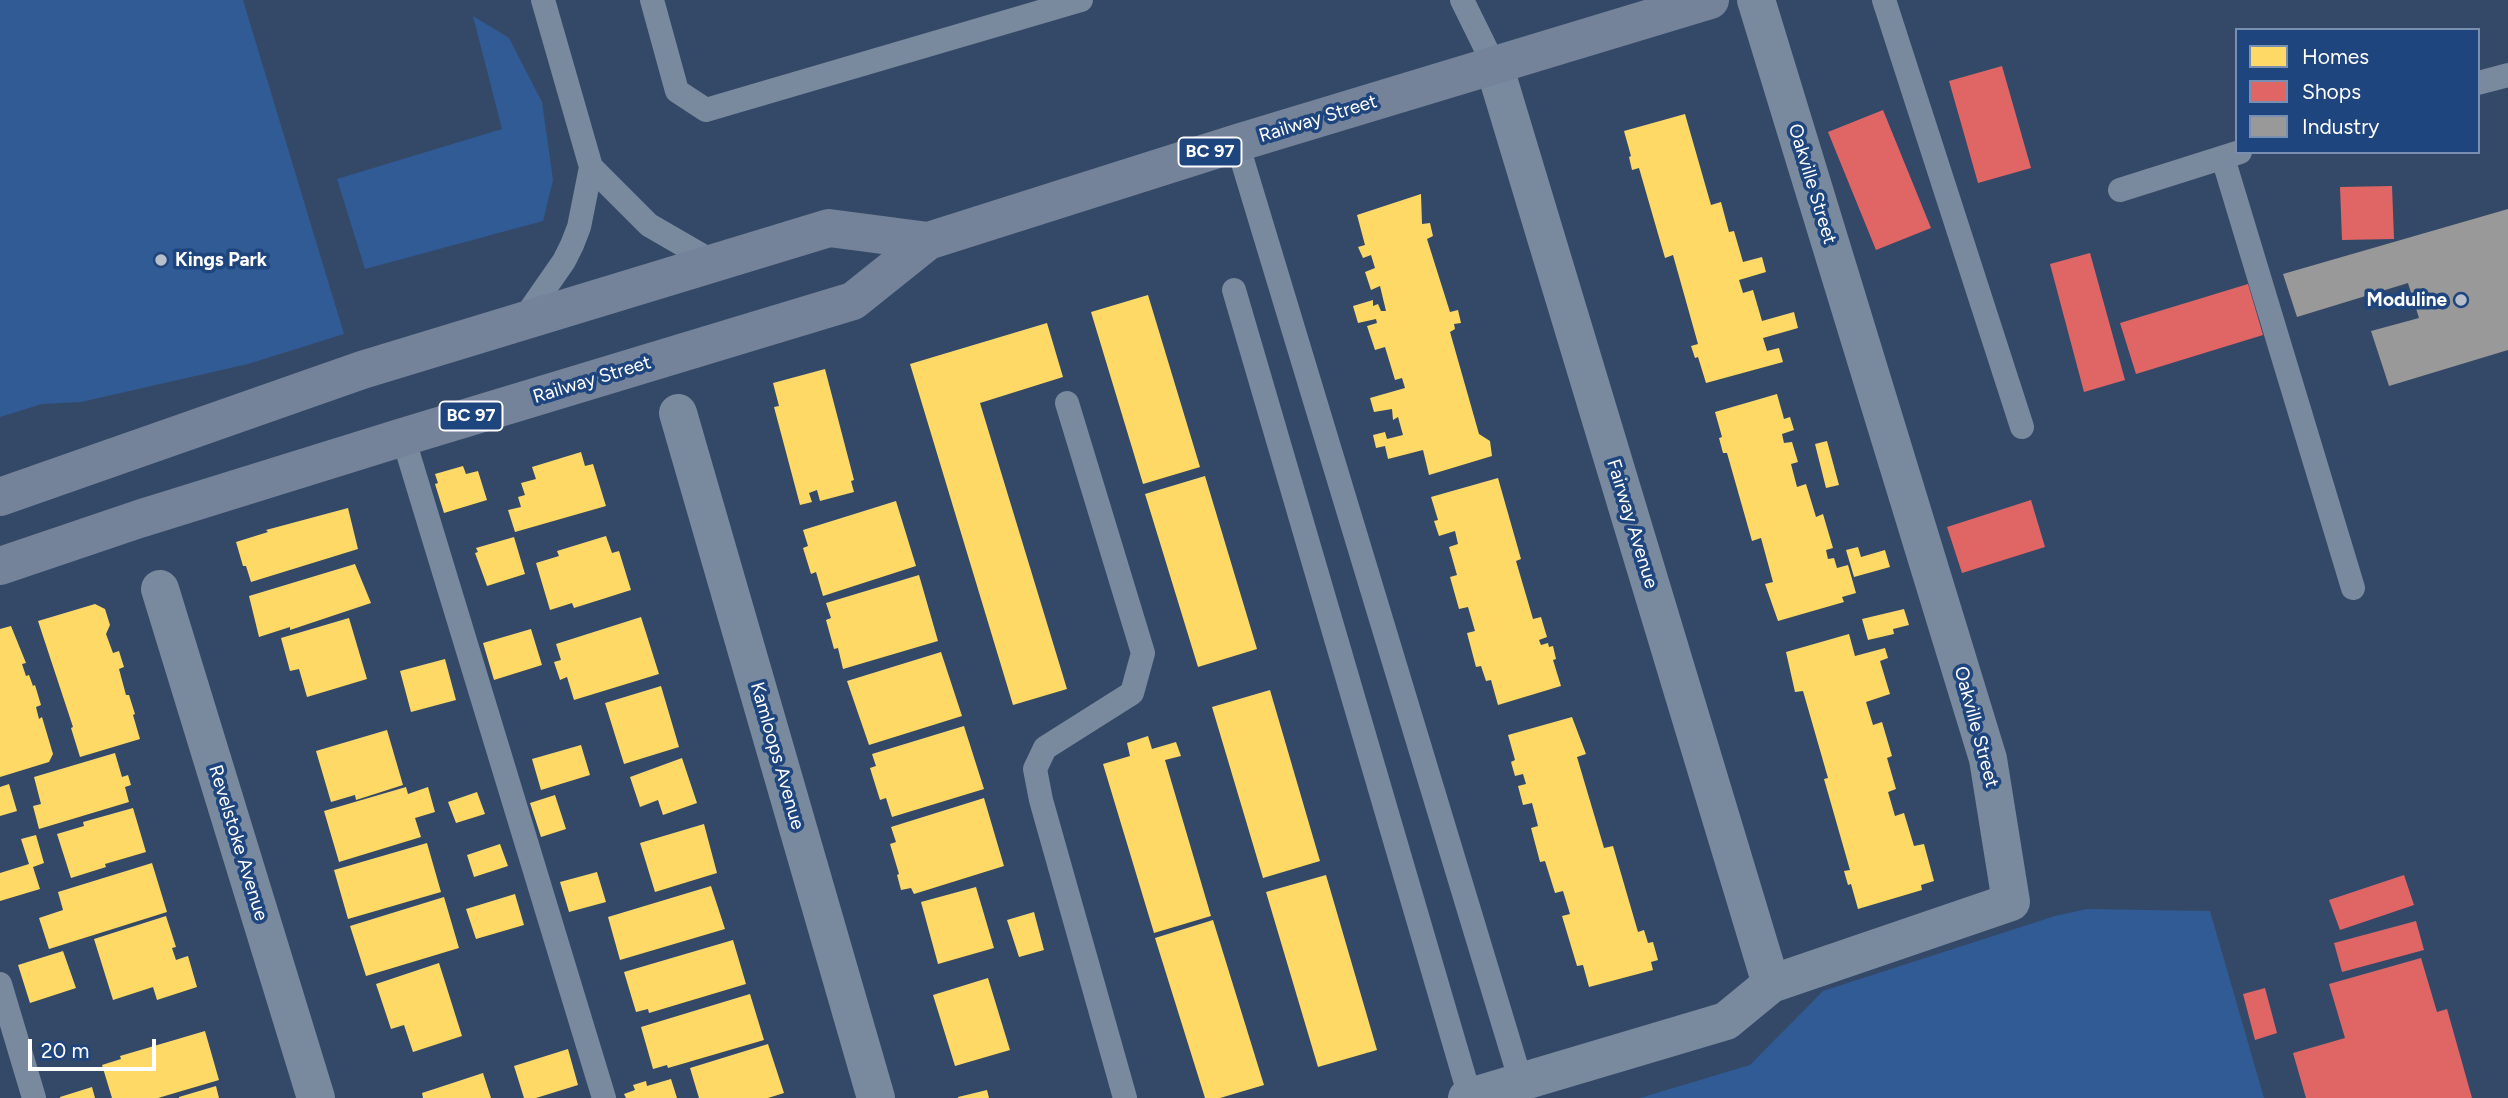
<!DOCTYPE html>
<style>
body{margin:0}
#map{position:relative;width:2508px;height:1098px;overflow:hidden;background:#344967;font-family:Figtree,sans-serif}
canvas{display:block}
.legend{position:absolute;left:2235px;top:28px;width:245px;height:126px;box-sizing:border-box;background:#1e457d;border:2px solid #788fb1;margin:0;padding:9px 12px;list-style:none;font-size:21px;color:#fff}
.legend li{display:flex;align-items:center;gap:14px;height:35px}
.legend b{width:35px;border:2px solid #788fb1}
.scale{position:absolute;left:28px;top:1039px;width:128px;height:32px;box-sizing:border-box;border:4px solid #fff;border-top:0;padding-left:9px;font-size:21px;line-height:24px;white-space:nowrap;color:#fff;-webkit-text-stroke:5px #1e457d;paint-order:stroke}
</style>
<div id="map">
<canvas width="2508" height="1098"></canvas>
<ul class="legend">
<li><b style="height:19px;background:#ffd966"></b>Homes</li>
<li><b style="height:19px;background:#e06666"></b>Shops</li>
<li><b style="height:19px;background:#999"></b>Industry</li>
</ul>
<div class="scale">20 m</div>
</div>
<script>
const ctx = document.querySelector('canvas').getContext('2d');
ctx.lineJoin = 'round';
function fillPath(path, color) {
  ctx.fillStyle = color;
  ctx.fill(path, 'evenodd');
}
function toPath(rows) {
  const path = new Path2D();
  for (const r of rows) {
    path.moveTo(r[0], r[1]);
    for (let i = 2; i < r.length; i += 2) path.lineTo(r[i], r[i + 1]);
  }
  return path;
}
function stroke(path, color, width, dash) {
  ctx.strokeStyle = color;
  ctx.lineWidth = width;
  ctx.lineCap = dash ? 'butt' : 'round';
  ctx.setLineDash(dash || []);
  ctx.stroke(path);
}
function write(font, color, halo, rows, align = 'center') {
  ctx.font = font + ' Figtree,sans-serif';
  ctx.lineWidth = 7;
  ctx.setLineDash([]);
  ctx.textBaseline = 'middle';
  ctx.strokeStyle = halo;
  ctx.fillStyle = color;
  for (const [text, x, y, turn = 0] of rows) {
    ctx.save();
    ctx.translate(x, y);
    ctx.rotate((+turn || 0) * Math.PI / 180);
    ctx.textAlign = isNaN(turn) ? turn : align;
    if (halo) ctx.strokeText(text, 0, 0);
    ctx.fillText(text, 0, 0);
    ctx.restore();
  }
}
const green = toPath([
 [0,0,243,0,344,334,248,364,81,402,42,404,0,417],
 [473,16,509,38,542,102,553,180,543,221,365,269,337,179,502,129],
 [2087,909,2210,911,2264,1098,1640,1098,1750,1065,1823,991,2055,916]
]);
const homes = toPath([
 [1685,114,1711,205,1721,202,1729,232,1734,231,1743,262,1762,257,1766,272,1739,280,1743,293,1753,290,1762,321,1794,312,1798,328,1763,338,1767,351,1779,348,1783,362,1706,383,1698,357,1695,358,1691,346,1698,344,1673,255,1665,258,1639,168,1632,170,1629,157,1631,156,1624,131],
 [1421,194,1422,224,1430,223,1433,236,1427,239,1450,312,1458,310,1461,323,1454,324,1455,329,1450,332,1479,434,1490,441,1492,456,1429,475,1423,450,1388,459,1385,446,1376,448,1373,435,1385,432,1387,439,1403,435,1398,417,1393,420,1392,409,1374,412,1370,398,1405,388,1402,378,1395,380,1385,347,1375,350,1367,326,1377,323,1376,319,1358,323,1353,306,1373,300,1373,306,1378,304,1381,311,1386,311,1380,286,1371,290,1365,272,1375,268,1371,255,1363,258,1358,247,1365,245,1357,215],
 [1148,295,1200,467,1143,484,1091,312],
 [1047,323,1063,377,980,403,1067,689,1013,705,910,364],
 [825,369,854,480,851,481,854,492,820,501,817,490,809,493,812,502,800,505,774,407,779,406,773,383],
 [1777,394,1784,419,1790,417,1794,430,1782,434,1784,443,1792,442,1798,462,1791,464,1797,487,1806,484,1816,517,1823,514,1833,548,1826,550,1828,559,1834,558,1837,568,1848,565,1856,593,1842,597,1844,602,1778,621,1765,584,1773,582,1761,538,1752,541,1727,453,1723,453,1719,438,1722,437,1715,412],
 [1827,441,1839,485,1826,488,1815,444],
 [581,452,585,466,593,464,606,506,515,532,508,510,521,507,518,497,525,495,521,483,536,479,532,467],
 [463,466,466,474,478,471,487,500,444,513,435,484,438,483,435,474],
 [1205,476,1257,649,1198,667,1145,494],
 [1498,478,1521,559,1516,561,1533,619,1541,617,1547,637,1539,640,1541,645,1548,643,1549,647,1553,646,1556,659,1553,660,1561,686,1498,705,1491,680,1486,681,1481,666,1476,667,1467,633,1475,631,1468,607,1459,609,1450,577,1457,575,1449,547,1458,544,1455,531,1439,536,1434,521,1438,520,1431,497],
 [896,501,916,566,823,596,816,572,811,574,803,548,808,546,803,530],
 [348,508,358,549,251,582,246,566,243,566,236,542,268,532,266,530],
 [606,536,612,553,619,551,631,590,574,608,572,603,550,610,536,563,559,556,557,551],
 [514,537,525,574,487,586,475,553,478,552,476,548],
 [1858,547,1861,557,1885,550,1890,567,1854,577,1846,550],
 [355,564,371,603,290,630,290,627,259,637,249,596],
 [919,575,938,641,843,669,838,648,834,649,826,620,831,618,826,603],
 [95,604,105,609,110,625,106,634,113,653,119,651,124,667,119,669,126,695,129,695,135,714,133,715,140,739,80,757,71,728,73,727,38,621],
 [1904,609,1909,625,1893,629,1894,634,1868,640,1862,619],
 [641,617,659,674,574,700,567,677,560,680,554,662,561,660,556,644],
 [349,618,367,679,307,697,299,669,290,671,281,638],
 [11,626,26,663,22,664,26,676,29,675,33,686,35,685,41,705,36,707,39,719,42,717,53,754,49,762,0,777,0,629],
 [531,629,542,665,494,680,483,643],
 [1849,634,1855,656,1885,648,1888,658,1880,661,1890,694,1866,702,1873,725,1882,722,1892,756,1887,758,1896,789,1888,792,1895,816,1904,813,1914,846,1924,844,1934,881,1921,885,1922,890,1858,909,1851,884,1848,885,1844,871,1850,870,1824,779,1828,778,1803,691,1795,692,1786,652],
 [941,652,962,716,869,745,847,681],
 [445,659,456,700,411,712,400,671],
 [661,686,679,747,624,764,605,703],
 [1270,690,1320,861,1263,878,1212,707],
 [1572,717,1586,754,1577,757,1604,848,1613,846,1638,932,1644,930,1648,943,1653,942,1658,960,1651,962,1653,970,1589,987,1583,965,1577,966,1562,916,1570,914,1563,891,1555,893,1545,861,1540,862,1531,828,1538,826,1532,803,1523,805,1518,786,1526,784,1523,774,1515,776,1511,762,1515,760,1508,735],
 [964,726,984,789,892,817,886,798,880,800,870,768,876,766,872,754],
 [387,730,403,785,356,800,355,795,331,802,316,751],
 [1148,736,1152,749,1176,742,1181,756,1165,760,1211,916,1154,933,1103,764,1130,756,1127,743],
 [581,745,590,775,541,790,532,759],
 [115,753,122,777,128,775,131,785,125,787,129,802,39,829,33,806,41,804,34,777],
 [682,758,697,803,663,815,658,800,640,807,630,777],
 [9,784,17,811,0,816,0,787],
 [406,787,408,794,428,787,435,812,415,818,421,837,339,862,324,811],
 [477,792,485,814,456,823,448,802],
 [555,795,566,829,541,837,530,803],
 [984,798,1004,866,914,894,911,888,901,890,897,875,899,874,890,844,896,842,891,827],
 [133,808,146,852,105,864,106,867,71,878,57,834,84,826,83,822],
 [704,824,717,873,655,892,640,843],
 [36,835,44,863,33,867,40,889,0,901,0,873,29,864,21,839],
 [427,843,441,892,348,919,334,870],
 [500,844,508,866,474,877,467,855],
 [152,863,167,912,49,949,39,918,63,910,58,892],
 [597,872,606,902,569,912,560,882],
 [1326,875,1377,1050,1318,1067,1266,892],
 [711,886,725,929,620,960,608,917],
 [976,887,994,948,938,964,921,902],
 [515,894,524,925,476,939,466,909],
 [444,897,459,948,366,976,350,926],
 [1034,912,1044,950,1019,957,1007,920],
 [166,916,176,947,172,948,176,960,188,956,197,987,157,1000,153,987,113,1000,94,939],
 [1213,920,1264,1085,1220,1098,1205,1098,1155,938],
 [733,940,746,984,649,1013,648,1009,636,1012,624,972],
 [63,951,76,988,30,1003,18,965],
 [439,963,462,1036,413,1052,404,1025,391,1029,376,984],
 [988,978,1010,1050,955,1066,933,995],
 [750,994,764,1040,668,1068,667,1065,653,1069,641,1027],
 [205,1031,219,1080,158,1098,112,1098,102,1065,121,1059,120,1056],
 [768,1044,784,1093,768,1098,699,1098,690,1068],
 [568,1049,578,1085,536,1098,524,1098,514,1066],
 [483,1073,491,1098,423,1098,422,1093],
 [671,1079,677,1098,626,1098,624,1094,635,1090,633,1085,646,1081,647,1086],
 [216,1086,219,1098,179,1098,179,1097],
 [92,1087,95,1098,60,1098,60,1097],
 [987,1090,989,1098,958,1098,958,1097]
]);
const shops = toPath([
 [2002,66,2031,168,1978,183,1949,81],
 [1883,110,1931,228,1876,250,1828,132],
 [2392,186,2394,239,2342,240,2340,187],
 [2090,253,2125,380,2084,392,2050,264],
 [2248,284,2263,335,2136,374,2120,323],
 [2031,500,2045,547,1962,573,1947,527],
 [2404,875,2414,905,2340,930,2329,900],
 [2416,921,2424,950,2342,972,2334,943],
 [2421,958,2437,1012,2447,1009,2472,1098,2306,1098,2293,1053,2345,1038,2329,984],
 [2265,988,2277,1033,2255,1040,2243,994]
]);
const industry = toPath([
 [2508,209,2508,350,2389,386,2371,331,2419,318,2408,283,2297,317,2283,274]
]);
const service = toPath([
 [652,0,677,91,706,110,1081,0],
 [1462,0,1494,65],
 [1884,0,2022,427],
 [2478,83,2508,75],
 [1237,143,1521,1082],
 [2223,158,2353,588],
 [591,167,649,225,713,262],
 [2120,190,2240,152],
 [1234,290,1470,1097],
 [523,320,564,261,572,245,579,227,591,167,543,0],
 [1067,403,1143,653,1132,693,1045,748,1035,769,1041,800,1125,1098],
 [403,437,604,1098],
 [0,984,34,1098]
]);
const minor = toPath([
 [1494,65,1771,984],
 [678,413,876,1098],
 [160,589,316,1098],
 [1467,1098,1726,1021,1771,984,2011,902,1988,759,1756,0]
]);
const trunk = toPath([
 [0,497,362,370,829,228,928,241],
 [0,566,139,519,403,437,853,301,928,241,1237,143,1710,0]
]);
const markers = [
 [161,260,7,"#b8bfca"],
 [2461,300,7,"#b8bfca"]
];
const shields = [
 [1210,152,63],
 [471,416,63]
];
const shieldNames = [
 ["BC 97",1210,152],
 ["BC 97",471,416]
];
const streetNames = [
 ["Railway Street",1318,119,-17],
 ["Oakville Street",1812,184,73],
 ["Railway Street",592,380,-17],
 ["Fairway Avenue",1632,524,73],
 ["Oakville Street",1976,727,75],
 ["Kamloops Avenue",777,756,74],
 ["Revelstoke Avenue",238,843,73]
];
const poiNames = [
 ["Kings Park",175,260],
 ["Moduline",2447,300,"right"]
];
fillPath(green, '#315b95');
fillPath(homes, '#ffd966');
fillPath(shops, '#e06666');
fillPath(industry, '#999');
stroke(service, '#79899e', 24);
stroke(minor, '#79899e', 38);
stroke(trunk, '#74839a', 38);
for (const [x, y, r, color] of markers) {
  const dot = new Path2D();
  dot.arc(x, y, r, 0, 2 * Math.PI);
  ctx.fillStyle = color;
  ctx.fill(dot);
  stroke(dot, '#1e457d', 2.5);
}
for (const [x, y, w] of shields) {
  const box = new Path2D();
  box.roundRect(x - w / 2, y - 14.5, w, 29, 5);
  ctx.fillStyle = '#1e457d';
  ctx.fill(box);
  stroke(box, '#fff', 2);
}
write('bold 18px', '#fff', null, shieldNames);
write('19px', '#fff', '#1e457d', streetNames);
write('bold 19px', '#fff', '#1e457d', poiNames, 'left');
</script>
